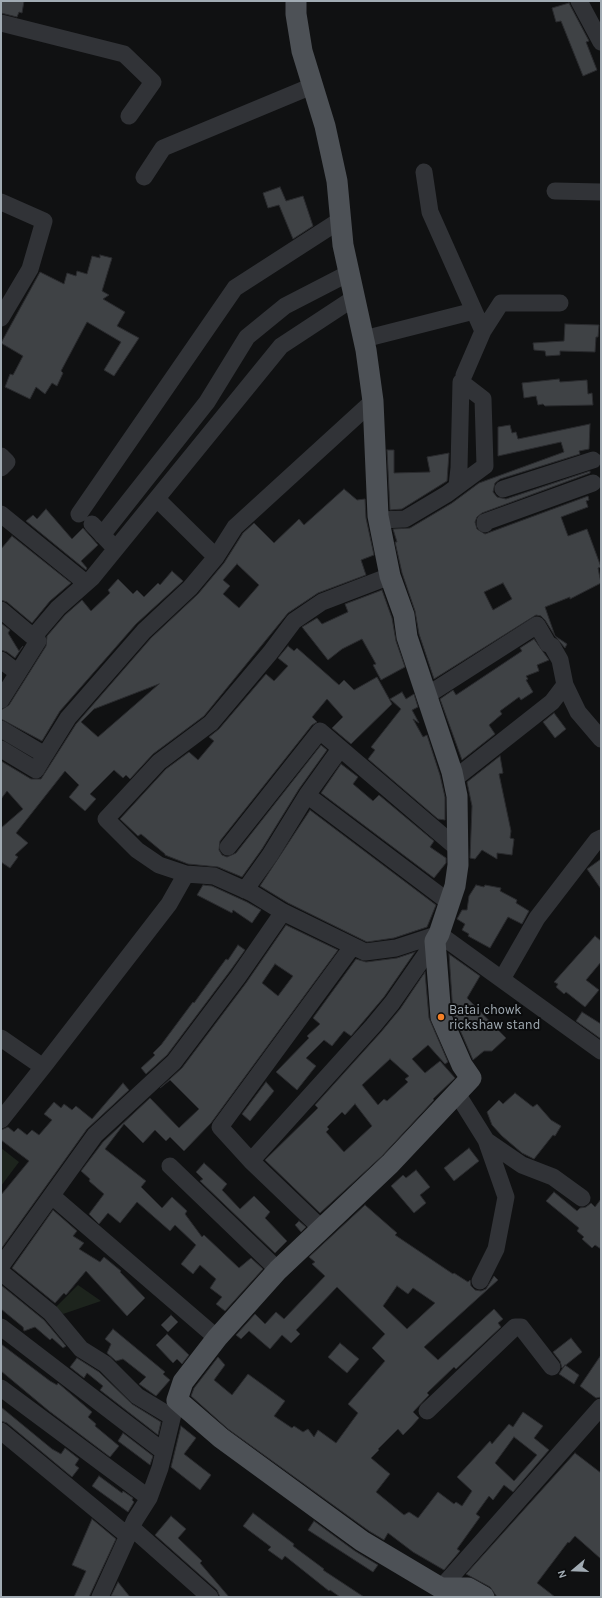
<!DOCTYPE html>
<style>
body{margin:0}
#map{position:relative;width:602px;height:1598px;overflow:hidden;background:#101112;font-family:Karla,sans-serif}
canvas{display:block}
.frame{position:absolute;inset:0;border:2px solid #a1abb3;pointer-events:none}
.north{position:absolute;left:554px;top:1550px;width:40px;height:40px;-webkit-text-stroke:3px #0b0c0d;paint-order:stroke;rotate:251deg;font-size:11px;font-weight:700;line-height:16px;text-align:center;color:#a1abb3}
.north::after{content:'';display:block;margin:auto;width:14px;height:18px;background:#a1abb3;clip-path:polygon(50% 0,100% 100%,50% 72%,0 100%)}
</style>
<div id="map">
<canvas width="602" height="1598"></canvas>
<div class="frame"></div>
<div class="north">N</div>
</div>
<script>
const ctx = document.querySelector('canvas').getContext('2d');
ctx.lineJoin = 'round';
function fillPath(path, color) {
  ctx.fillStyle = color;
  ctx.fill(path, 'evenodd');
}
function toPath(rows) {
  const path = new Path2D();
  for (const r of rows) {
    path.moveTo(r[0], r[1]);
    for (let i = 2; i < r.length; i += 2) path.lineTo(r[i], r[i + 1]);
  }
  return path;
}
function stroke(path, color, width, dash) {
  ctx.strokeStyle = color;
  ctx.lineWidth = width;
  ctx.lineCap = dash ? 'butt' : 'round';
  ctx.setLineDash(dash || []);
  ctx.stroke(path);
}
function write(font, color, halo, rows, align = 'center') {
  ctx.font = font + ' Karla,sans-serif';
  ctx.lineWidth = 4;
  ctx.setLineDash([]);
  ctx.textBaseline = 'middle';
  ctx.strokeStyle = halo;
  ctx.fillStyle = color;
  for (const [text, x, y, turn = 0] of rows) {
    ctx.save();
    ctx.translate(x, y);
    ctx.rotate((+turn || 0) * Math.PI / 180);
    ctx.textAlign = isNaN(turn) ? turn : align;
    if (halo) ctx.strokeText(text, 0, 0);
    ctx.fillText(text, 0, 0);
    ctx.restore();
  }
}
const green = toPath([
 [1,1148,19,1162,1,1186],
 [78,1285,101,1301,63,1314,55,1308]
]);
const building = toPath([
 [1,1,24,1,22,13,19,12,17,17,1,13,1,1],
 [569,3,588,39,589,41,586,42,597,70,583,76,561,21,556,22,552,8,569,3],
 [280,187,286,201,303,196,313,226,293,239,279,205,268,208,263,193,280,187],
 [100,255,112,258,102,291,109,295,103,299,125,312,117,326,139,338,114,376,104,370,121,342,87,322,61,371,63,373,57,386,52,383,45,394,36,387,30,399,5,387,10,374,13,375,23,356,1,343,40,272,64,284,67,273,76,276,77,271,87,274,92,256,100,258,100,255],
 [565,324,599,325,598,337,596,337,595,352,560,351,560,355,546,356,545,351,534,350,533,343,564,341,565,324],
 [559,379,560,382,587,380,588,394,592,393,593,405,545,406,543,404,538,405,536,396,524,398,522,383,559,379],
 [590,424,589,449,579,451,580,454,500,479,495,483,493,492,497,497,506,499,590,471,590,473,482,513,477,517,475,522,477,529,485,534,588,496,589,500,586,501,588,507,561,517,568,536,587,529,601,567,598,568,601,583,570,599,570,597,545,607,555,636,567,644,565,648,555,636,545,620,541,616,536,615,434,679,419,634,415,611,402,573,395,542,397,542,393,529,410,528,452,503,479,483,564,452,561,442,498,456,498,427,510,425,512,433,516,432,518,439,590,424],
 [503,583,512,599,493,610,484,592,503,583],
 [387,450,394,450,394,473,430,472,427,457,449,453,447,481,402,509,390,510,387,450],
 [344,489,357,500,365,499,366,518,374,555,361,560,366,575,318,593,288,613,204,716,153,754,130,779,126,775,123,778,114,770,90,794,96,799,85,811,69,797,79,785,65,771,16,833,28,843,15,855,18,857,10,868,1,862,1,828,23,809,7,791,1,799,1,761,31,779,41,779,76,724,151,638,198,594,224,563,243,533,254,523,274,543,299,519,304,525,344,489],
 [237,564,259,585,239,608,223,594,230,586,223,580,237,564],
 [159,684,98,737,81,722,94,709,159,684],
 [46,509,72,539,83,528,98,545,81,561,87,568,86,570,26,521,33,515,37,519,46,509],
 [12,536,71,583,50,601,32,623,7,602,1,600,1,549,12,536],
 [172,571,183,581,136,624,60,711,42,741,1,719,1,710,9,705,46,646,47,636,65,615,82,600,91,611,110,593,108,590,118,579,133,594,137,590,144,597,158,583,160,585,172,571],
 [382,590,392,618,396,641,405,667,381,680,373,665,376,664,362,639,342,649,328,660,302,627,317,618,322,624,348,612,345,604,382,590],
 [1,623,10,630,8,633,19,651,23,646,15,658,7,652,1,650,1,623],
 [534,639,549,660,537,665,539,671,526,676,528,679,526,680,533,692,521,700,519,697,500,711,502,714,489,725,495,734,462,760,440,699,453,690,456,695,522,651,520,648,534,639],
 [288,646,294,651,297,648,339,685,344,680,354,690,377,677,392,704,351,744,332,728,343,717,327,699,312,717,317,722,312,725,220,841,219,850,222,855,227,857,236,853,321,745,327,750,299,789,262,849,242,877,218,867,188,864,165,855,165,854,141,834,138,836,120,819,166,769,189,752,198,760,214,741,209,737,219,729,266,674,274,681,288,666,278,658,288,646],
 [402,692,406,699,414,694,418,707,412,710,419,723,413,719,423,737,427,735,440,775,445,797,445,820,438,819,368,759,375,750,371,747,401,709,390,699,402,692],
 [554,713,566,729,555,738,543,722,554,713],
 [500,756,503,773,499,774,511,831,510,838,514,839,512,855,497,853,497,859,482,850,475,859,470,858,472,806,467,782,500,756],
 [341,764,358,777,353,784,373,801,379,795,434,841,430,847,446,858,446,863,434,878,321,793,341,764],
 [310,810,436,905,427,927,394,938,367,942,288,903,260,886,310,810],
 [601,859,601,889,587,869,601,859],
 [203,885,212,886,247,902,261,910,252,923,233,910,232,913,197,895,203,885],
 [476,885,484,887,485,885,501,888,500,891,517,900,516,903,529,911,522,924,508,917,490,948,468,936,469,934,462,930,465,924,457,919,462,910,467,910,469,896,476,885],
 [286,925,338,950,211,1123,184,1151,170,1137,166,1141,155,1130,143,1143,124,1124,105,1149,146,1181,141,1187,162,1208,172,1197,187,1211,185,1214,202,1237,204,1235,239,1268,251,1258,263,1269,225,1311,216,1304,222,1297,210,1288,216,1279,200,1265,193,1274,181,1264,196,1245,175,1225,170,1231,137,1202,120,1223,108,1213,99,1224,89,1214,104,1194,89,1181,90,1179,81,1171,103,1142,150,1098,179,1128,199,1109,170,1080,160,1088,182,1068,246,983,286,925],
 [275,964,293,976,278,996,262,983,275,964],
 [595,936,601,941,601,962,586,980,599,990,585,1007,566,992,564,994,556,987,558,984,554,982,595,936],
 [238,945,245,950,230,971,167,1055,146,1074,141,1068,155,1055,153,1053,161,1045,193,1002,194,1003,215,974,226,959,228,960,238,945],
 [415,952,384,997,351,1036,344,1031,332,1046,324,1040,306,1058,316,1066,297,1090,276,1072,309,1038,307,1036,320,1024,313,1018,356,959,366,962,397,958,415,952],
 [449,954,480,976,467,998,506,1038,492,1051,484,1051,473,1060,453,1014,449,954],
 [425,972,429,1018,448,1062,445,1064,428,1045,412,1059,425,1073,440,1061,455,1078,433,1099,434,1100,382,1156,320,1213,265,1160,318,1108,315,1105,381,1032,400,1009,425,972],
 [390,1059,409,1076,405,1079,408,1082,387,1101,384,1099,378,1105,362,1085,390,1059],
 [355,1104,372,1126,344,1152,326,1132,329,1129,327,1127,342,1112,345,1115,355,1104],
 [582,1012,601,1024,601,1039,576,1021,582,1012],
 [266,1082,274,1091,250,1121,242,1114,266,1082],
 [123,1083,129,1090,87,1129,1,1249,1,1195,29,1161,1,1140,1,1130,8,1127,14,1132,18,1128,27,1135,32,1130,39,1135,52,1120,44,1114,54,1102,61,1108,64,1104,72,1110,76,1106,92,1119,123,1083],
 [515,1093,533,1107,537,1104,551,1120,561,1126,555,1136,553,1135,534,1159,522,1153,502,1136,492,1125,487,1112,499,1100,503,1104,515,1093],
 [469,1148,479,1161,454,1181,444,1168,469,1148],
 [204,1163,227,1184,222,1190,240,1209,254,1196,270,1212,265,1218,287,1241,275,1253,200,1181,203,1179,196,1172,204,1163],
 [416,1170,430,1187,420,1195,426,1203,414,1213,391,1186,403,1175,406,1178,416,1170],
 [554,1192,577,1211,580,1208,586,1207,591,1203,595,1207,601,1199,601,1249,595,1245,592,1248,582,1239,584,1237,577,1231,579,1228,546,1201,554,1192],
 [365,1205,397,1233,395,1235,453,1274,454,1273,468,1282,470,1280,471,1286,475,1290,481,1291,486,1289,494,1276,498,1280,424,1347,438,1360,494,1309,503,1319,498,1323,501,1327,456,1369,454,1367,427,1393,429,1395,413,1412,419,1418,412,1426,403,1435,398,1429,378,1449,379,1450,371,1458,390,1474,376,1492,404,1515,409,1512,418,1518,438,1492,454,1504,456,1502,462,1506,472,1491,457,1477,490,1441,492,1444,509,1424,513,1427,523,1412,543,1426,534,1438,549,1450,513,1492,504,1485,493,1500,489,1496,476,1514,480,1517,457,1549,460,1551,444,1570,413,1552,388,1533,384,1540,369,1531,228,1429,191,1396,194,1388,218,1357,225,1365,214,1380,232,1395,248,1374,285,1401,274,1416,292,1428,294,1426,303,1432,308,1429,314,1437,318,1430,336,1443,358,1413,348,1404,385,1361,372,1348,385,1334,337,1287,296,1330,300,1334,291,1343,282,1335,270,1349,249,1331,241,1339,236,1335,255,1314,265,1324,276,1312,284,1319,325,1276,312,1264,315,1262,309,1257,365,1205],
 [397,1286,408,1294,413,1288,435,1303,407,1329,383,1306,397,1286],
 [514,1437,537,1455,514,1481,495,1463,514,1437],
 [53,1210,77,1231,73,1236,84,1243,79,1249,100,1262,104,1257,121,1271,120,1272,145,1298,127,1316,86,1271,66,1295,64,1293,55,1303,12,1268,53,1210],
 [299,1221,306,1227,301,1232,295,1225,299,1221],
 [1,1285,44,1320,66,1346,63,1348,52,1338,50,1340,35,1327,24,1331,23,1327,1,1309,1,1285],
 [171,1315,178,1322,168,1332,161,1325,171,1315],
 [113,1329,165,1372,163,1374,170,1380,156,1396,139,1384,146,1377,123,1359,116,1361,107,1353,111,1344,105,1339,113,1329],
 [167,1334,189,1355,182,1364,177,1359,173,1363,156,1345,167,1334],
 [571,1338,582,1352,562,1368,560,1361,553,1352,571,1338],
 [340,1343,359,1359,347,1373,328,1357,340,1343],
 [1,1344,50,1381,57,1385,58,1383,92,1412,88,1417,96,1424,95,1426,119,1446,110,1457,49,1411,1,1371,1,1344],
 [601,1355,601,1397,596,1398,580,1386,601,1355],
 [77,1358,99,1372,132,1404,161,1422,158,1435,100,1390,103,1386,87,1373,84,1378,70,1367,77,1358],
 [565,1365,579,1375,574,1384,559,1374,565,1365],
 [1,1407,52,1449,61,1454,65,1448,79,1459,75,1465,79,1468,72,1477,7,1423,1,1421,1,1407],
 [181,1426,196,1438,184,1454,211,1475,200,1490,171,1467,181,1426],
 [123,1433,153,1456,150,1465,118,1441,123,1433],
 [575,1453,601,1473,601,1559,575,1536,569,1543,568,1542,537,1583,555,1597,497,1597,490,1587,466,1574,575,1453],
 [99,1476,122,1493,123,1491,133,1498,132,1500,134,1502,128,1512,92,1486,99,1476],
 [253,1513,294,1544,293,1546,324,1569,323,1570,364,1597,340,1597,330,1590,329,1591,285,1556,282,1560,268,1550,271,1547,243,1526,253,1513],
 [171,1516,186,1529,178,1538,202,1561,200,1563,229,1597,220,1597,217,1590,155,1535,171,1516],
 [92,1519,116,1539,89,1597,74,1597,86,1571,72,1565,92,1519],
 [314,1521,355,1551,378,1565,373,1572,308,1530,314,1521],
 [118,1582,130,1597,111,1596,118,1582]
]);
const minor = toPath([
 [579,1,601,42],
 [1,23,124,54,153,82,129,116],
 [424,172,430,212,483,331,464,375],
 [144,177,163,148,312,86],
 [555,191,601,192],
 [1,202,44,221,30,269,1,318],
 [483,331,501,303,560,303],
 [364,339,474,311],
 [1,456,7,462,1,468],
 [503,489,593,460],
 [157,499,216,557],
 [1,514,86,583],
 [79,514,235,288,342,219],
 [379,520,405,519,447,494,485,466,483,399,461,382,459,468,457,486],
 [92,524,110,543],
 [485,524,485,522,593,483],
 [102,535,207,402,247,337,285,306,349,273],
 [1,610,38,641],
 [1,660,18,673],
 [426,696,537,625,548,644,552,646,560,660,565,685,578,712,601,739],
 [1,700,38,641,35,635,58,608,92,578,281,346,354,298],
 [1,729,45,755,68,718,144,631,190,588,216,557,235,527,373,401],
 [1,749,36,770,45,755],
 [453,780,552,702,565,685],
 [307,795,340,749],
 [228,847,320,731,457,848],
 [186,874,159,865,137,850,106,819,159,762,211,723,270,653,294,621,322,602,390,576],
 [245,890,270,855,307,795,450,903],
 [502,979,537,918,597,840,601,838],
 [1,1038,43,1067,169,904,186,874,214,876,252,893,283,912,365,952,396,948,439,934,601,1051],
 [456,1092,486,1140,506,1197,496,1249,480,1281],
 [1,1120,43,1067],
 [487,1141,522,1165,553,1177,582,1198],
 [251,1161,373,1026,392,1003,435,941],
 [170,1166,278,1270],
 [52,1196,217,1338],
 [322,1229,251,1161,220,1127,352,947],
 [1,1266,95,1135,174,1062,238,977,283,912],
 [1,1272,51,1313,81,1349,105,1364,137,1396,172,1417],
 [1,1327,164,1452],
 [1,1388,149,1498],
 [427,1411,515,1327,521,1327,552,1367],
 [1,1431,128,1536],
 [132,1528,210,1597],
 [441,1588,601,1407],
 [100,1597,135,1520,149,1498,160,1468,175,1406]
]);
const major = toPath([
 [296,1,296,14,302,51,325,126,337,181,343,245,366,350,373,401,378,516,390,576,404,615,407,637,452,772,457,796,458,865,455,886,439,934,435,941,441,1017,462,1065,471,1078,390,1164,278,1270,217,1338,183,1382,177,1400,221,1438,362,1541,441,1588,468,1588,484,1597]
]);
const markers = [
 [441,1017,4,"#f48026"]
];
const poiNames = [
 ["Batai chowk",449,1010],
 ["rickshaw stand",449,1025]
];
fillPath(green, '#1d241d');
fillPath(building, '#3f4245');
stroke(building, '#2a2b2e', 1);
stroke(minor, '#313337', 17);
stroke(major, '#4d5156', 21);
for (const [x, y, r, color] of markers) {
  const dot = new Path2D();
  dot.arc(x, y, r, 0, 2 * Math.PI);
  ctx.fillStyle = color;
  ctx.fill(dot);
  stroke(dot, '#0b0c0d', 1.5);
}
write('13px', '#a1abb3', '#0b0c0d', poiNames, 'left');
</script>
